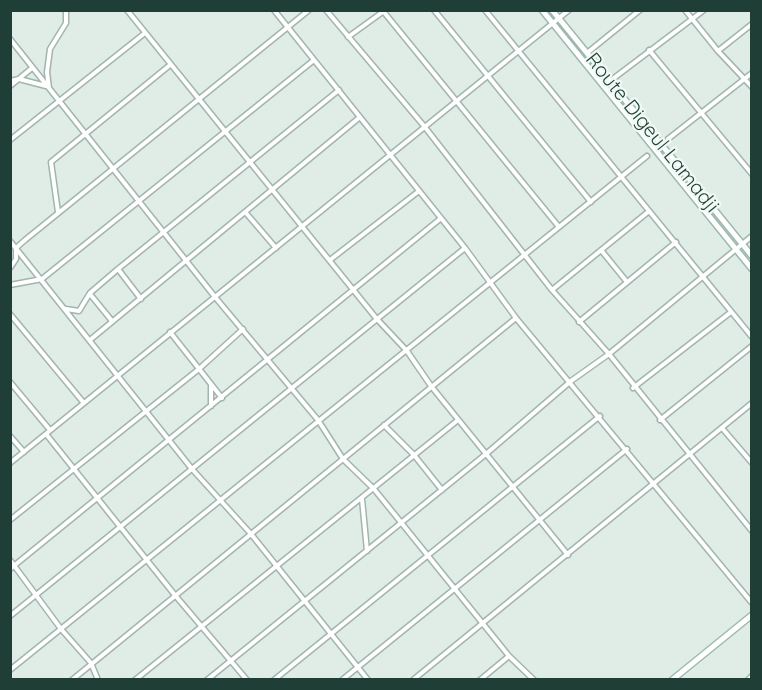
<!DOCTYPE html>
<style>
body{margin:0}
#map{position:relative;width:762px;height:690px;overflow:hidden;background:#e0ede7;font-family:Quicksand,sans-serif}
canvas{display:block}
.frame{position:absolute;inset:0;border:12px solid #1f3f36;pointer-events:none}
</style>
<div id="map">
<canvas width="762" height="690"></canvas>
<div class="frame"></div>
</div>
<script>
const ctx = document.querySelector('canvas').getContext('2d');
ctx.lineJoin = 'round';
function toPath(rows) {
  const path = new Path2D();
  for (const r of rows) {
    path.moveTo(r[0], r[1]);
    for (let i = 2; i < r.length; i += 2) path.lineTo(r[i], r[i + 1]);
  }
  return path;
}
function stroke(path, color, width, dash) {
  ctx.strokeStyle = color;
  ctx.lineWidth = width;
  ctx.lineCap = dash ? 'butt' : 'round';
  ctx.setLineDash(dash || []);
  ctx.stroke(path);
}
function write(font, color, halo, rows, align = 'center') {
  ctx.font = font + ' Quicksand,sans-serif';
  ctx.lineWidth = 4.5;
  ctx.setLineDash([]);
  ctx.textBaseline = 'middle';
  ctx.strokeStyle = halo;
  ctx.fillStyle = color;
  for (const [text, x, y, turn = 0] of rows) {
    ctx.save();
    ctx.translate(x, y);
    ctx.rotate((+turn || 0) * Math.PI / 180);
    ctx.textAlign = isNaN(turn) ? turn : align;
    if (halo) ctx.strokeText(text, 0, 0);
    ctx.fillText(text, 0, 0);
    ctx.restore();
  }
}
const street = toPath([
 [127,10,376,318,407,351,431,386,568,555],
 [274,10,465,248,516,318,752,603],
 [326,10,424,126,552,290,609,354,752,531],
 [434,10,591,202],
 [485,10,752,337],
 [685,10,718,51,752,87],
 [383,11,559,227],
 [348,37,384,11],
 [10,39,215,297,318,420,343,459,374,489,509,656,534,680],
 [649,50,752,174],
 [718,51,752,24],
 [587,53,640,10],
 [10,81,19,79,46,86],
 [610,81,704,10],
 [10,86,32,68],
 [49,88,47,72,50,49,66,23,66,10],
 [668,139,752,73],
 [10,140,145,33],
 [58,212,51,162,170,65],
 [246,213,276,248],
 [10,241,192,469,251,534,368,680],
 [601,250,627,282],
 [330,260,419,191],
 [10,268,16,259,16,248,25,240,309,10],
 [118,269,141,299],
 [10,285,42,279,314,60],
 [552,290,648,212],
 [90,294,112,321],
 [66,309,79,311,90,293,118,269,339,90],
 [10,314,83,402],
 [579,322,676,242],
 [170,332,222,398],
 [90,340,360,117],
 [10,382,50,430],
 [633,388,731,312],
 [211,406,211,385],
 [660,420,752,346],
 [384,425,414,455,442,490],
 [722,428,752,463],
 [46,434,174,594,247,680],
 [10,436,24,452],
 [10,463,569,10],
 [362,499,367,551],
 [10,520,199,369,243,329],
 [10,560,61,629,91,663,98,680],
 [10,569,440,219],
 [10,616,465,248],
 [10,670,647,156],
 [72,680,516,318],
 [135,680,458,420],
 [207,680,486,454,571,381,609,354,752,236],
 [274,680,600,416],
 [342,680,627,449],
 [413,680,752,403],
 [480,680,509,656],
 [748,680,752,676]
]);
const secondary = toPath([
 [542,10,752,269],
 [552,10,752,256],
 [672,680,752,615]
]);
const streetNames = [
 ["Route Digeul Lamadji",652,133,51]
];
stroke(street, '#a2b5ae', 7);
stroke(secondary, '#9eb9af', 8);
stroke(street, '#fff', 4);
stroke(secondary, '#fff', 5);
write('20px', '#1f3f36', '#f1f9f5', streetNames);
</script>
